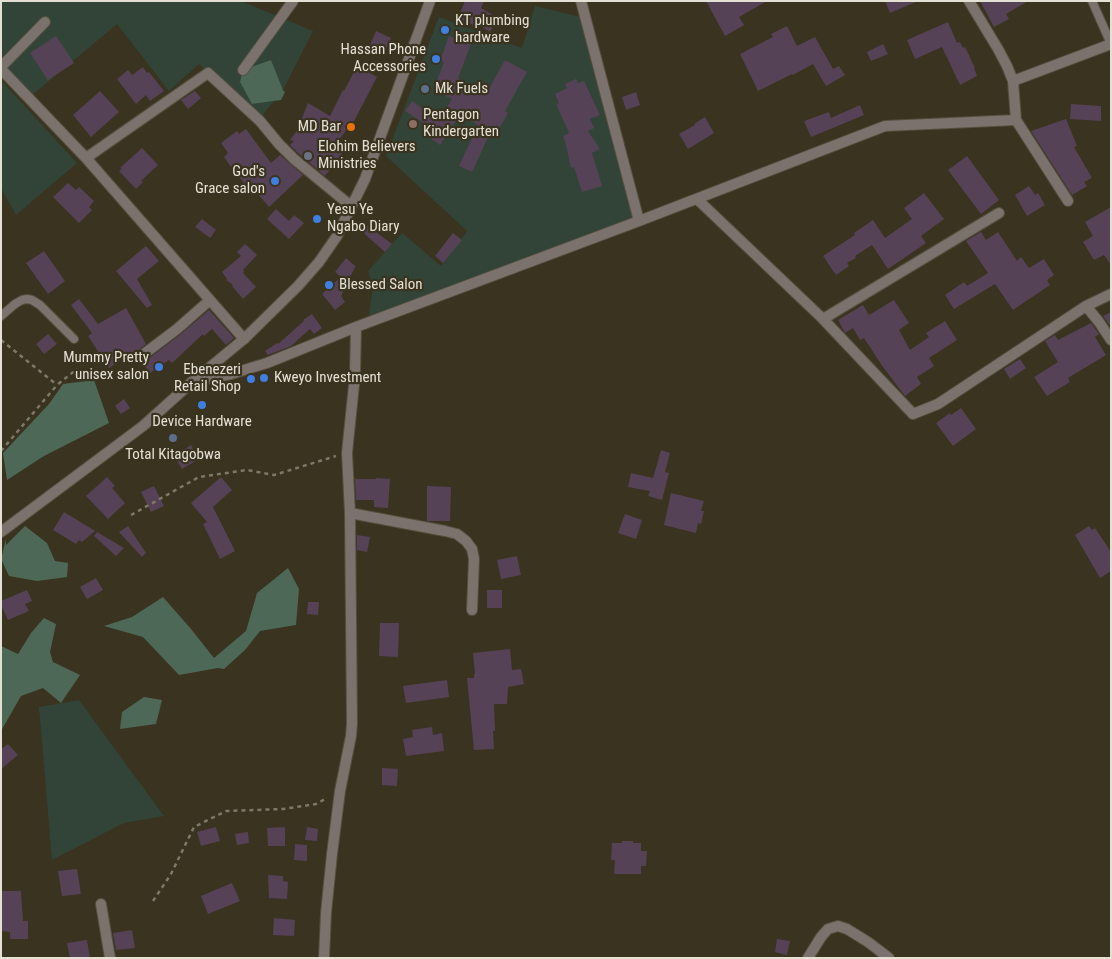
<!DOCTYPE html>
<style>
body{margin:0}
#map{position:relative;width:1112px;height:959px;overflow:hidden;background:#3a3320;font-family:"Roboto Condensed",sans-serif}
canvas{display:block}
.frame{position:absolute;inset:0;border:2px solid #e4e0d4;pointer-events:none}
</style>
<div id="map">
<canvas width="1112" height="959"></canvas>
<div class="frame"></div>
</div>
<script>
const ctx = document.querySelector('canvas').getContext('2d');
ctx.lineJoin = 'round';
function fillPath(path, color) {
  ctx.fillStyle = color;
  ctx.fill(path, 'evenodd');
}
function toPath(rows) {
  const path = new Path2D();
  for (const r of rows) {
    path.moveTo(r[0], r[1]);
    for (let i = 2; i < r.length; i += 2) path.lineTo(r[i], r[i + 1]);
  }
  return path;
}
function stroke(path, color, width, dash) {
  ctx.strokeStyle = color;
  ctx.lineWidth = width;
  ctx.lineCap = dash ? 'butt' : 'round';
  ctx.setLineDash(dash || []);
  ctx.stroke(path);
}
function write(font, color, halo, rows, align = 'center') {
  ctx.font = font + ' "Roboto Condensed",sans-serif';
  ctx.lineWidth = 4.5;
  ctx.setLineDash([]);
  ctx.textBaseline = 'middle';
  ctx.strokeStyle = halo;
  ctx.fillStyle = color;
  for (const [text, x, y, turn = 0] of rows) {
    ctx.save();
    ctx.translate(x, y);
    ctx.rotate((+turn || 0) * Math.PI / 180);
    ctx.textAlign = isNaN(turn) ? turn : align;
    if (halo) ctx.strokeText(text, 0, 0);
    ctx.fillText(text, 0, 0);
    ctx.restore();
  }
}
const green = toPath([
 [1,1,241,1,313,31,283,90,271,60,252,104,274,101,260,118,223,91,199,64,169,91,117,24,31,96,1,65],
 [535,6,584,18,636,225,367,328,373,287,368,271,402,233,441,266,467,231,386,156,439,17,522,48],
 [1,80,77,163,16,215,1,188],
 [79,700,164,816,124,823,52,860,39,707]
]);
const forest = toPath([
 [271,60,283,90,285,92,281,100,252,104,240,82,243,70],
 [94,380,109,423,44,456,7,480,3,453,49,404,63,384],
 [25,526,47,543,55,561,68,563,67,577,37,581,9,576,1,559,6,539,6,545],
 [288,568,299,589,296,625,260,631,245,650,224,669,218,668,179,675,143,637,104,626,132,617,163,597,191,629,214,658,246,631,257,593],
 [44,618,56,624,50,652,53,662,80,675,61,703,43,688,21,696,1,731,1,646,18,654,31,633],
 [144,697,162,700,156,724,120,729,122,712]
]);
const building = toPath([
 [465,1,484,1,481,8,498,18,490,32,474,22,473,25,458,18],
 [706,1,767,1,739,17,744,25,725,36],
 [885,1,918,1,890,13],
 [980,1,1028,1,1006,14,1009,19,994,27],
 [948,22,957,43,960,42,963,48,965,47,975,68,974,68,977,76,960,85,942,47,915,59,907,40],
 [787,26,797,46,815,37,833,69,839,66,845,75,826,86,813,64,793,75,792,74,758,91,740,54,773,37,771,34],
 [376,31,391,38,385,52,370,45],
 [56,36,74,63,48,80,30,53],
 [449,36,471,44,458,78,485,96,505,60,527,72,505,111,508,113,496,134,491,131,472,172,459,166,478,125,460,114,440,145,430,138,435,130,405,111,412,101,439,120,452,99,435,91,438,84,436,83,444,62,440,61],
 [883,44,888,54,871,61,867,52],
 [357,66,377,77,351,127,349,126,335,146,343,152,325,176,299,154,290,145,294,141,290,140,305,120,302,118,308,103,330,116,343,90,344,91],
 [143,67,147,73,149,72,164,91,150,101,146,95,136,104,117,79,128,70,132,75],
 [576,79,578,83,584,81,600,115,590,119,594,128,588,131,600,149,592,153,602,186,582,192,574,167,571,168,565,141,563,136,569,133,556,104,559,103,555,94,567,88,565,84],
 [100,91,119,112,91,137,73,115],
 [195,91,201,98,188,109,181,100],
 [636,92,640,105,626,110,622,97],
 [1071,104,1101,106,1101,121,1070,119],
 [860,105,864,115,811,137,804,121,829,112,831,118],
 [705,117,714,133,688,149,679,134,695,125,694,124],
 [1066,119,1077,146,1074,147,1092,178,1084,182,1087,186,1072,195,1031,131],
 [246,129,271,163,280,155,303,175,269,207,257,193,255,195,244,183,236,173,240,167,235,163,231,167,224,157,228,153,221,143,237,131,239,134],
 [142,148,158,165,141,181,143,182,136,189,119,171,122,169,120,168],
 [967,156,999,200,981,214,948,170],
 [68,183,76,190,79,187,94,201,89,207,92,210,79,223,53,197],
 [1029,186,1035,195,1038,193,1045,205,1027,216,1015,195],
 [924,193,944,219,921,236,926,243,888,269,872,245,855,256,856,258,847,263,849,266,836,275,823,256,855,235,854,233,873,220,885,238,912,219,904,208],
 [1111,207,1111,265,1104,255,1094,260,1083,242,1093,236,1085,222],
 [276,209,289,221,294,215,304,223,289,239,267,219],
 [202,219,216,230,210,238,195,227],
 [364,223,392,244,385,252,359,229],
 [981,232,986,240,998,232,1017,261,1021,257,1029,268,1044,259,1054,275,1047,280,1050,285,1013,310,995,284,954,309,945,295,964,282,967,286,988,273,966,241],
 [453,233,462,240,443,263,435,256],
 [245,244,257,255,243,270,244,272,243,273,256,287,243,299,232,286,233,285,226,280,227,279,222,272,241,256,237,252],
 [146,246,159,261,137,279,152,305,147,308,116,271],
 [44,251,65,281,48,294,26,263],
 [346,258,355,266,356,265,341,296,345,302,335,310,322,294,341,277,335,272],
 [79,299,98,324,126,308,146,344,135,353,133,352,109,368,88,336,92,333,71,305],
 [894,300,909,323,899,330,910,350,929,337,926,333,945,321,957,340,929,358,934,366,917,377,921,384,905,396,883,367,864,338,860,340,853,328,845,333,838,320,863,305,869,315],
 [209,310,234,338,226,345,212,329,204,336,203,334,172,363,169,360,150,373,143,363,181,334],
 [1111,312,1111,327,1103,316],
 [312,314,322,328,314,334,310,329,291,346,268,355,265,351,277,343,278,344,304,321,303,320],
 [1091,323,1099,334,1095,337,1106,355,1068,378,1070,382,1047,396,1034,377,1058,362,1045,341,1055,335,1058,340],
 [48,334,57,344,44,354,36,344],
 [1020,359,1026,368,1010,379,1004,369],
 [124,399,130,408,121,414,115,406],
 [961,408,976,429,953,446,936,423,950,413,951,415],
 [191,445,199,459,182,469,174,456],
 [661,450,670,453,665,472,669,473,662,500,648,496,650,491,628,487,631,473,653,478],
 [107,477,115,486,112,488,125,503,108,519,86,496],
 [221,477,232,490,213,507,235,551,220,559,203,524,207,522,191,503],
 [376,478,390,479,388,508,374,507,374,500,356,500,355,479,376,479],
 [154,486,164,506,151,512,141,492],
 [427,486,451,487,450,521,427,521],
 [671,493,704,501,701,511,704,511,701,524,698,523,696,533,664,525],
 [64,512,95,531,82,542,79,540,76,544,53,530],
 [625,514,642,520,636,539,618,533],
 [128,526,146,553,142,557,119,532],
 [1089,526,1092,530,1095,528,1111,552,1111,571,1100,578,1075,535],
 [97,532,124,548,116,556,94,536],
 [357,535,370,537,367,552,357,550],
 [517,556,521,575,501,579,497,560],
 [96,578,103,590,87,599,80,587],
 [27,590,32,601,25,604,29,611,8,620,1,605,1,601],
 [487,590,502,590,502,608,487,608],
 [308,602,319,602,318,615,307,614],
 [380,623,399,623,398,657,379,656],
 [510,649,512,670,521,669,524,684,508,687,507,704,494,704,495,731,493,731,494,749,474,750,467,678,474,678,474,674,475,674,473,653],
 [447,680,449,697,406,703,403,686],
 [432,727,433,735,442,733,444,751,406,756,403,739,413,737,412,730],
 [8,744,18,755,1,769,1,749],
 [382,768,398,769,397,786,382,785],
 [216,827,220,841,201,846,197,832],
 [285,827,285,846,268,846,267,828],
 [307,827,318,829,317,841,305,840],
 [248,832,249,843,237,845,235,834],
 [622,841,633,841,633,843,641,843,641,851,647,851,646,866,641,866,641,874,614,874,615,860,611,860,612,843,622,843],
 [295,844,307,845,307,861,294,860],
 [77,869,81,894,62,896,58,871],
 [268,875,283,876,283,881,288,882,287,899,269,898],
 [232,883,240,901,208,914,201,896],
 [1,891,21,891,23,921,28,921,28,939,10,939,10,932,1,931],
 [274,918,295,920,294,936,273,935],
 [132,930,135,948,116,950,113,933],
 [777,939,790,941,787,955,775,952],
 [87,940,90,958,70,958,67,943]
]);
const path = toPath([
 [1,340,57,385],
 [1,451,57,385,77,369],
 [131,515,199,477,247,470,274,475,336,456],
 [153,901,171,874,194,827,226,811,283,809,316,804,327,798]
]);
const service = toPath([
 [1092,1,1111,44],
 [1,316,15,304,22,300,27,299,32,300,40,305,74,339]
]);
const minor = toPath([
 [581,1,639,221],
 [969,1,998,49,1007,66,1013,81],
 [1,67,45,22],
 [1,69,86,158,244,339],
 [243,70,293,1],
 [1016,120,1068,201],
 [86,158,208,73,260,121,279,144,294,159,351,206],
 [697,199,823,319,913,414,938,404,1086,306,1111,294],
 [1086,306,1099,322,1111,340],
 [823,319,999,213],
 [140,357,177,329,210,300],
 [192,382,231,374,267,363,356,327,639,221,885,126,1016,120,1013,81,1111,44],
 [350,513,445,531,457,534,466,541,472,549,474,559,472,610],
 [101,904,110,958],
 [324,958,326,913,332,854,340,791,351,736,352,724,350,513,347,453,355,375,356,327],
 [808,958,821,937,828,929,838,926,847,929,868,942,889,958]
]);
const tertiary = toPath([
 [1,532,143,426,192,382,244,339,298,286,319,262,337,236,365,179,430,1]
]);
const markers = [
 [445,30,5,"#3f7fe0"],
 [436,59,5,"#3f7fe0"],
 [425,89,5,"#5c6f8a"],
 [413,124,5,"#8d6e63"],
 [351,127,5,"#e8710a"],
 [308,156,5,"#6b7280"],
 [275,181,5,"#3f7fe0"],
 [317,219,5,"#3f7fe0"],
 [329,285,5,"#3f7fe0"],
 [159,367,5,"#3f7fe0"],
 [264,378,5,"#3f7fe0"],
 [251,379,5,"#3f7fe0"],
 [202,405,5,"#3f7fe0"],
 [173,438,5,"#5c6f8a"]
];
const poiNames = [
 ["KT plumbing",455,21],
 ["hardware",455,38],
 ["Hassan Phone",426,50,"right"],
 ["Accessories",426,67,"right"],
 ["Mk Fuels",435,89],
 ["Pentagon",423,115],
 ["Kindergarten",423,132],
 ["MD Bar",341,127,"right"],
 ["Elohim Believers",318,147],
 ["Ministries",318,164],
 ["God's",265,172,"right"],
 ["Grace salon",265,189,"right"],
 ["Yesu Ye",327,210],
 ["Ngabo Diary",327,227],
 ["Blessed Salon",339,285],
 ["Mummy Pretty",149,358,"right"],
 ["unisex salon",149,375,"right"],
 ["Ebenezeri",241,370,"right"],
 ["Retail Shop",241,387,"right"],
 ["Kweyo Investment",274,378],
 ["Device Hardware",202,422,"center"],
 ["Total Kitagobwa",173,455,"center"]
];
fillPath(green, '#314437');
fillPath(forest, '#4d6857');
fillPath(building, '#564256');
stroke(service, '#554f3d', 10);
stroke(minor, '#554f3d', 12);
stroke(tertiary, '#554f3d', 12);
stroke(path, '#7e7868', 2.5, [4, 4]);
stroke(service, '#7c726d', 8);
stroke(minor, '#7c726d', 10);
stroke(tertiary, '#7c726d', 10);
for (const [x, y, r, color] of markers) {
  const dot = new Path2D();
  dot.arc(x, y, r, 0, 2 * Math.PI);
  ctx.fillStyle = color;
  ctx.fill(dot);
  stroke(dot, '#3a3320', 2);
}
write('15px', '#e4e0d4', '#3a3320', poiNames, 'left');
</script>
